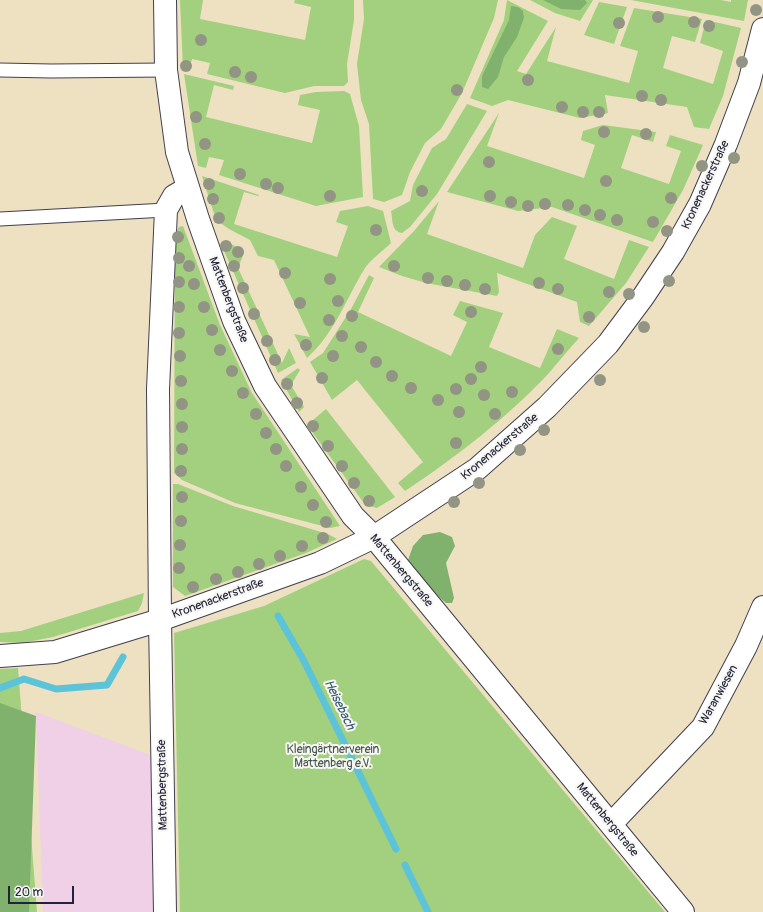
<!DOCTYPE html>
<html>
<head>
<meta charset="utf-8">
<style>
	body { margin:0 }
	#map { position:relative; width:763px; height:912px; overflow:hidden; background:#ede1c2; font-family:Pangolin,sans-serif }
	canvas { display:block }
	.scale { position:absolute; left:8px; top:886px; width:66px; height:18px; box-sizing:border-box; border:2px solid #22223b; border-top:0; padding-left:5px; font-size:12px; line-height:14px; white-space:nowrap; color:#22223b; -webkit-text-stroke:3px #f6f6f2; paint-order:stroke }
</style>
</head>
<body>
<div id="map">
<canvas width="763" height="912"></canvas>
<div class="scale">20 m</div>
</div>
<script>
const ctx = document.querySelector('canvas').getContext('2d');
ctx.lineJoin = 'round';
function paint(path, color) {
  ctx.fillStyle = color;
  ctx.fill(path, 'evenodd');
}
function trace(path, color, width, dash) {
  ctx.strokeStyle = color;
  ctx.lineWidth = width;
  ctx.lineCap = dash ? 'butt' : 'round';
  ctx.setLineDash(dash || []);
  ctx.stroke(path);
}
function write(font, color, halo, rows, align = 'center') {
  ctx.font = font + ' Pangolin,sans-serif';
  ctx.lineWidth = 4;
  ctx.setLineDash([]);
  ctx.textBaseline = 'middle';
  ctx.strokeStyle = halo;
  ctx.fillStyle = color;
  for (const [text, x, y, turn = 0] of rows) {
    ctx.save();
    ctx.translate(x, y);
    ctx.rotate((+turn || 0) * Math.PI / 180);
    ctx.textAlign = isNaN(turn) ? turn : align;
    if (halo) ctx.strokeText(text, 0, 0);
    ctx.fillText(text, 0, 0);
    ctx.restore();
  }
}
const built = new Path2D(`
	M36,712L153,756L154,912H43Z`);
const green = new Path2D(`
	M180,0H203L200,19L305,40L311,7L294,3L295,0H354V20L347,64L348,82L344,86H314L285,93L207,74L210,63L192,59L189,70L183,69Z
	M363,0H498L494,18L462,93L441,129L425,143L410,172L402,195L384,202L373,199L369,124L361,100L357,64L364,19Z
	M507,0L548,21L517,71L526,74L556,27L547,61L629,83L638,51L620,46L634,8L702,19L695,42L672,36L663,68L713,84L723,51L700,43L706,20L741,28L723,96L709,129L694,127L687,107L605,95L608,113L580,118L508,100L492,106L470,98L504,20Z
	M530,0H593L580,21L555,13Z
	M631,0H721L731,2V0H748L744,21Z
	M599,2L627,7L614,44L584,35Z
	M184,74L234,86L233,90L214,85L206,117L312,143L320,110L298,105L300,95L316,92L344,91L350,94L359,126L363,197L316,206L219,175L224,160L209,157L206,168L198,166Z
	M467,104L487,111L437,194L410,227L402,233C391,231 393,221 391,211L410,201L413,185L432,148L446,139Z
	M499,113L487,146L584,178L595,145L581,140L583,131L603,125L656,132L653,142L632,135L621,168L669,184L681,151L666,146L670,135L703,145L683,190L653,242L552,207L518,211L447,192Z
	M202,176L259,195L258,196L244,192L234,224L337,257L348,226L336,222L340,211L368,206L383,211L391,243C383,251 371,259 365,268C346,299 334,334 307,358L294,334L310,337L274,260L258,256L250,240L229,229L216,220Z
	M439,201L427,234L523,268L535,235L552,217L577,226L564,259L614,279L629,240L649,247L626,283L589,326L580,322L577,302L497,273L499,292L497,296L426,283L402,276L379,267L414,231Z
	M183,226L220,325L252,393L340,526L330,528L235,503L182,480L174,473L175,235L179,227Z
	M224,241L242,249L244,253L238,268L282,363L289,348L296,363L278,373L221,244Z
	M369,275L374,278L358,312L451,356L467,322L453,315L460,301L503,313L489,347L540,368L557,329L579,338C569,349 559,361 549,373C508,417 455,458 405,491L398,483L423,462L357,380L332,400L310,362L323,353L351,309Z
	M298,368L300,370L291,385L304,407L299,412L281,380Z
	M326,409L395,497L377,508L369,506L363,502L307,425Z
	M173,484H178L233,506L328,534L337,539L306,553L185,596L173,587Z
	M364,559L371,561L665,912H180L174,633L264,606Z
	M144,593L142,603L138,611L53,637L22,643L0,642V633L21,631Z
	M18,668L37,912H0V669Z`);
const forest = new Path2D(`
	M543,0H585L587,3L580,10L561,9Z
	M511,6L518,7L523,11L524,18L517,37L504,57L498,77L488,89L482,87V76L509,20Z
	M440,532L452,537L455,546L446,563L454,598L452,603H446C431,592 420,575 408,560L413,546L423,535Z
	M0,703L36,716L29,912H0Z`);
const stream = new Path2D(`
	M278,616L304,661L396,849
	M0,688L24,679L56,689L107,685L123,657
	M405,865L428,912`);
const service = new Path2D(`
	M0,70L51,71L166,70
	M0,219L166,210`);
const minor = new Path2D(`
	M165,0L166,70L177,152L198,219L234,321L265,386L353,516L374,537L683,912
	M0,656L55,652L160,620L320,563L374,537L477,469L547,407L608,344L643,297L673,252L700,204L726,144L749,83L763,29
	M611,824L703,727L746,646L763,607
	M165,912L160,620L158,389L166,210L174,196L188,188`);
const trees = [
	[756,10],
	[658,17],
	[694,22],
	[619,23],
	[709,26],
	[201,40],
	[742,62],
	[186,66],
	[235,72],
	[251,77],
	[528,80],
	[457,90],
	[642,96],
	[661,100],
	[562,107],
	[583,112],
	[599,112],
	[196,117],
	[604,132],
	[646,134],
	[205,144],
	[734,158],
	[489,162],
	[702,166],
	[240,174],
	[606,181],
	[209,184],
	[266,184],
	[278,188],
	[422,191],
	[330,196],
	[490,196],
	[671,198],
	[213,199],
	[511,202],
	[545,204],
	[568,205],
	[528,206],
	[585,210],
	[600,215],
	[219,218],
	[617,220],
	[653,222],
	[376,230],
	[667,231],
	[178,237],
	[226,246],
	[238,252],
	[179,258],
	[189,266],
	[234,266],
	[394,266],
	[285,273],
	[428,278],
	[330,279],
	[447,281],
	[669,281],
	[179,282],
	[539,283],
	[194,284],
	[465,285],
	[243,288],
	[485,289],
	[558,289],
	[609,292],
	[629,294],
	[338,301],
	[300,303],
	[179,307],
	[204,307],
	[471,312],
	[254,314],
	[352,316],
	[589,317],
	[329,320],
	[644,327],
	[212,330],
	[179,333],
	[342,336],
	[267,341],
	[306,345],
	[361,347],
	[558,349],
	[220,350],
	[180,356],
	[333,356],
	[275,360],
	[376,362],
	[481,367],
	[232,371],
	[392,376],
	[322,378],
	[471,379],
	[600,380],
	[181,381],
	[287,384],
	[411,388],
	[456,389],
	[512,392],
	[243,393],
	[484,395],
	[438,400],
	[297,403],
	[182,404],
	[459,412],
	[256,414],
	[495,414],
	[313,426],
	[182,427],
	[544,430],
	[266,433],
	[456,443],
	[328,446],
	[182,449],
	[276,449],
	[520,450],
	[286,466],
	[342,466],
	[181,471],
	[354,483],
	[479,483],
	[301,487],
	[182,497],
	[369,501],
	[454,502],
	[313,505],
	[181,521],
	[326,522],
	[323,538],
	[180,545],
	[302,546],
	[280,556],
	[259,564],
	[179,568],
	[238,572],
	[216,579],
	[193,587]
];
const streetNames = [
	["Kronenackerstraße",706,185,-65],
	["Mattenbergstraße",228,300,69],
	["Kronenackerstraße",500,447,-40],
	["Mattenbergstraße",401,571,50],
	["Kronenackerstraße",218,599,-20],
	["Waranwiesen",719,695,-61],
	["Mattenbergstraße",163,785,-91],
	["Mattenbergstraße",607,820,51]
];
const parkNames = [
	["Kleingärtnerverein",333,750],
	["Mattenberg e.V.",333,764]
];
const waterNames = [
	["Heisebach",339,705,64]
];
paint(built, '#efd0e6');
paint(green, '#a2d07e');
paint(forest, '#81b26d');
trace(stream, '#5cc3d9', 7);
trace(service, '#403f4f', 15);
trace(minor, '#403f4f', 24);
trace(service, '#fff', 13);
trace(minor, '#fff', 22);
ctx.fillStyle = '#929583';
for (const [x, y] of trees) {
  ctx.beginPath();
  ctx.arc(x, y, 6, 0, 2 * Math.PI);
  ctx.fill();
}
write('12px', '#22223b', '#f6f6f2', streetNames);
write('12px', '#48564f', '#f6f6f2', parkNames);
write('italic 13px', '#365a72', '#f6f6f2', waterNames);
</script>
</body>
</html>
